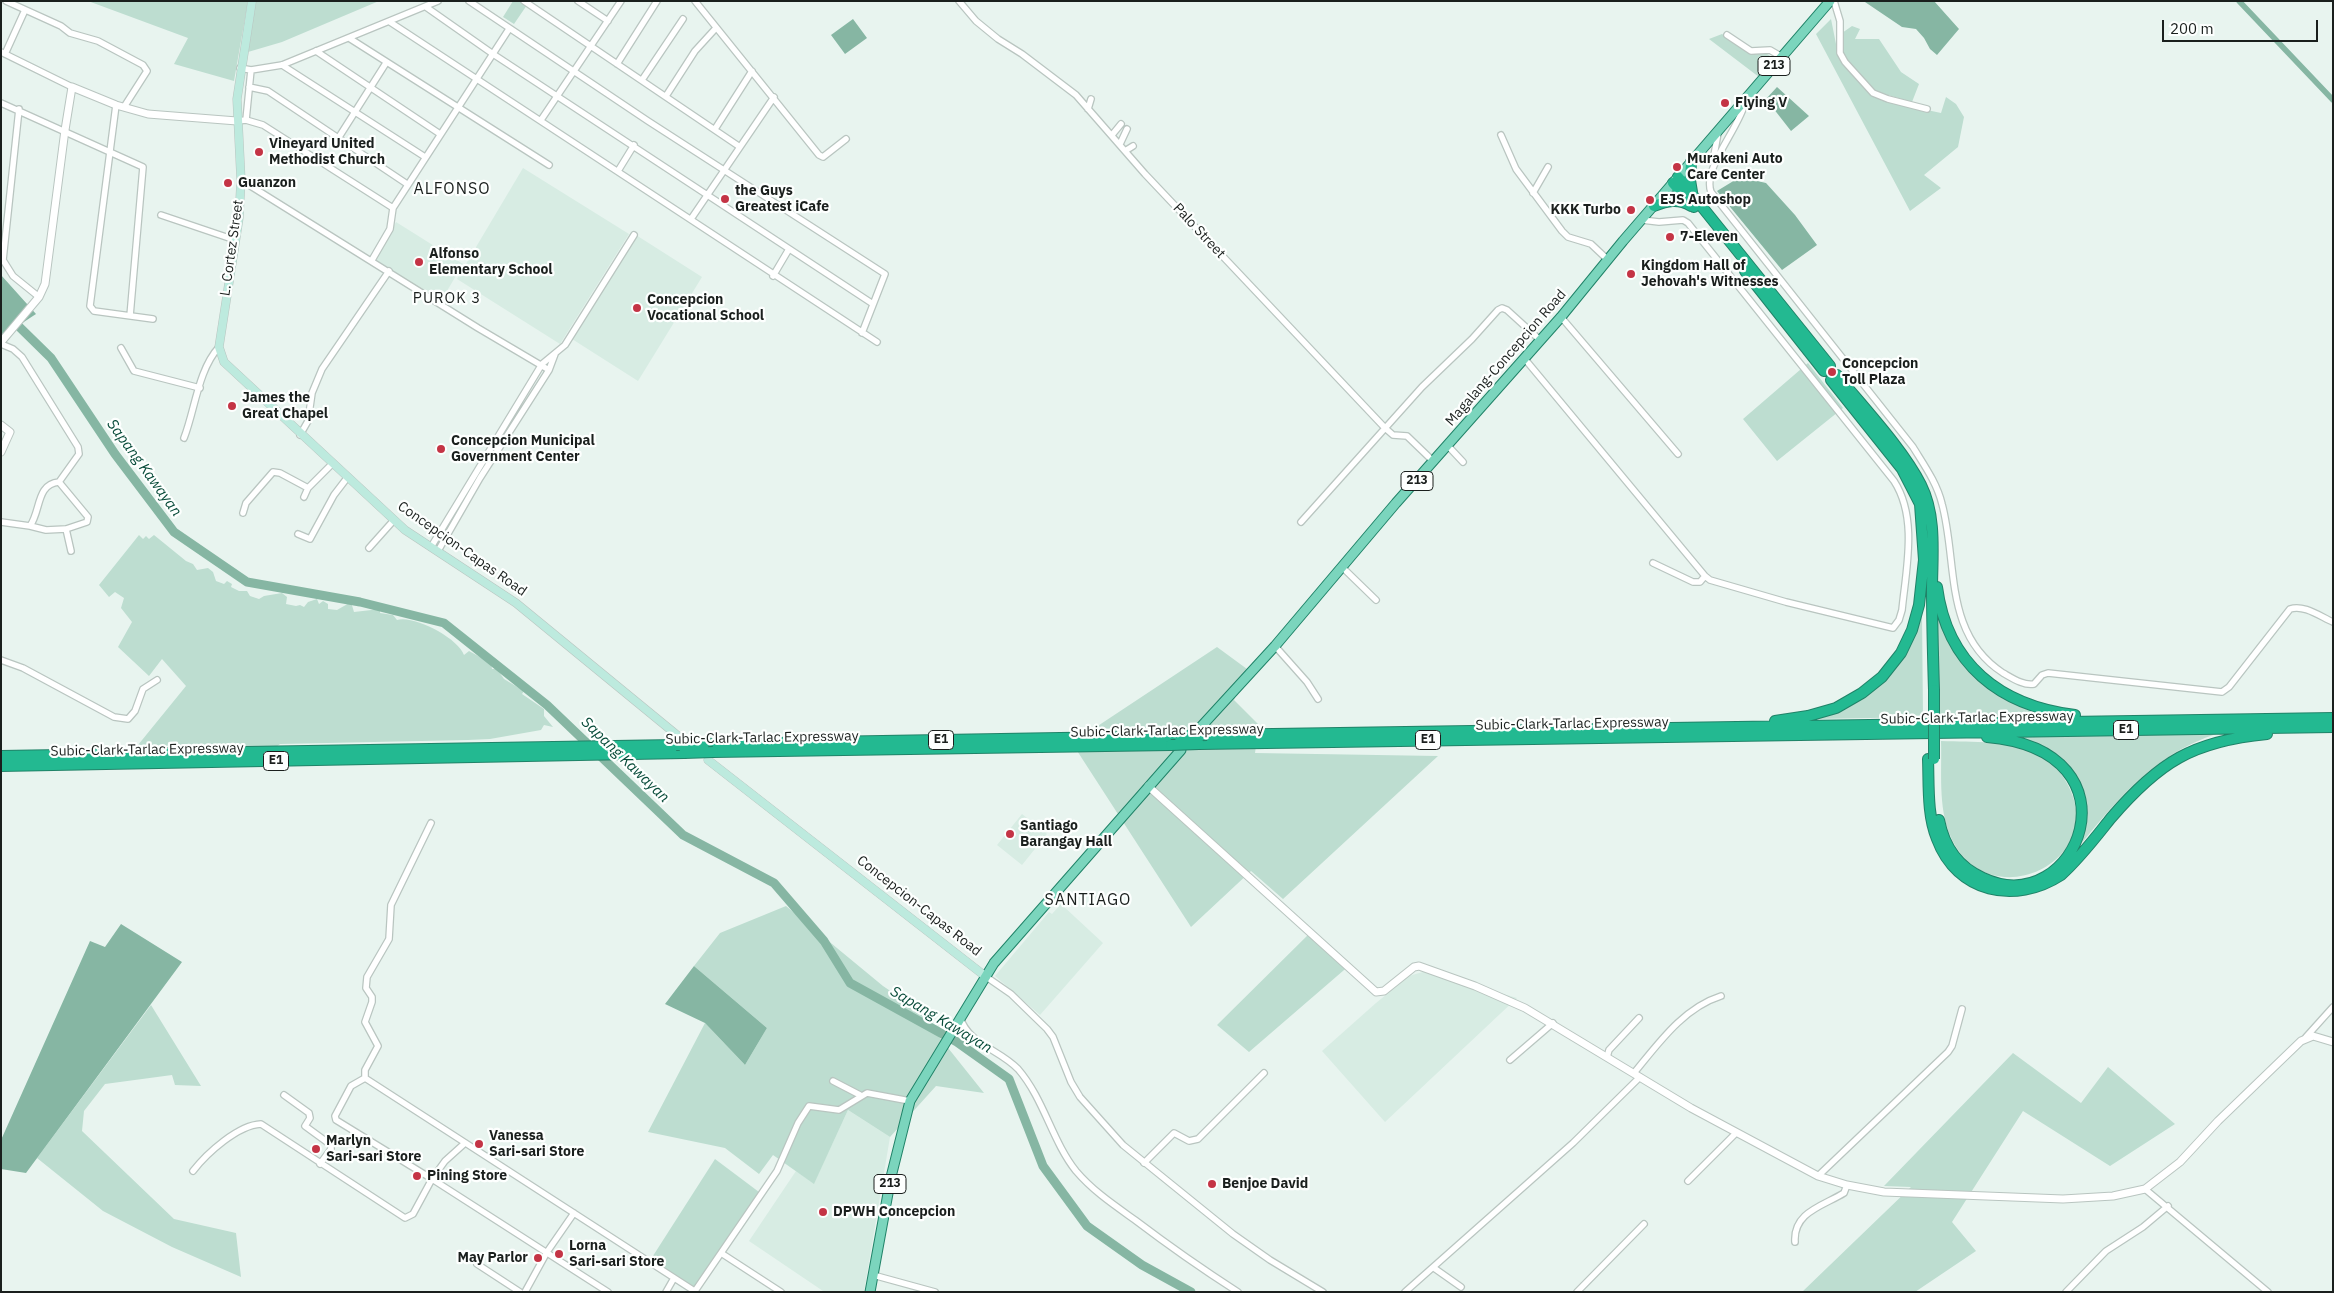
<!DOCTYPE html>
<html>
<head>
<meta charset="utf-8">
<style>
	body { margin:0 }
	#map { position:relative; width:2334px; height:1293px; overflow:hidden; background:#e8f4ef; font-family:"IBM Plex Sans",sans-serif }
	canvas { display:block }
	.frame { position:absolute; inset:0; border:2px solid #1a1f1d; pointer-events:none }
	.scale { position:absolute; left:2162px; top:20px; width:156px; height:22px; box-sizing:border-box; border:2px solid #1a1f1d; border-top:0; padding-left:6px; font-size:15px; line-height:18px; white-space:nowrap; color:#1a1f1d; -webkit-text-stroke:4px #fdfffe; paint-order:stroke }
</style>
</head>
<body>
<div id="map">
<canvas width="2334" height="1293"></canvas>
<div class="frame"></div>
<div class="scale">200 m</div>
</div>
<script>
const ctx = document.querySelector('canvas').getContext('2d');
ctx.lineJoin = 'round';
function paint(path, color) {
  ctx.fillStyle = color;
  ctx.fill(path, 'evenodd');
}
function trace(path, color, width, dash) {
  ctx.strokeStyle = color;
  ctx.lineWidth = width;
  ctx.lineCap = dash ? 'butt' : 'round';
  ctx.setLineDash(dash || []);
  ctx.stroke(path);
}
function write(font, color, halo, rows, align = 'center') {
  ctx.font = font + ' "IBM Plex Sans",sans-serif';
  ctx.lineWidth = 4.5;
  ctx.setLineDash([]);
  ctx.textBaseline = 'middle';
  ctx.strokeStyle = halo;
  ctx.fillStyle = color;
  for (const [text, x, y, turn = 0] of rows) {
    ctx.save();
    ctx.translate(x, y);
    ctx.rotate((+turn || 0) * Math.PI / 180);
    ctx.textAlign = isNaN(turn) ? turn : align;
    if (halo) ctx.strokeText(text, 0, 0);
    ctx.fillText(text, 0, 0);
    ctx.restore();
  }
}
const built = new Path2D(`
	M523,168L629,234L560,344L457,279Z
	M396,222L463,264L441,301L374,259Z
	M636,235L702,277L638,381L572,339Z
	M1022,814L1047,834L1022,865L997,845Z
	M1061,904L1103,943L1040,1015L995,976L1049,912L1052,914Z
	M1426,971L1517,998L1385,1122L1322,1051L1376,1003L1409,976Z
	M848,1110L890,1137L864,1292H830L823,1291L749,1241L796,1171L814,1183Z`);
const green = new Path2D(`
	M88,1H248L234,81L174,64L188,38Z
	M256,1H379L282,42L248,52Z
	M513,1H521L527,5L514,24L503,17Z
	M1831,19L1838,54L1856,79L1881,100L1941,113L1946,97L1956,104L1964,117L1958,147L1924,175L1941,188L1910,211L1816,34Z
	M1852,26L1860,29L1855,39H1879L1901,72L1919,84L1912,102L1877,92L1845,59L1842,51V33Z
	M1722,34L1750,54H1767L1775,59L1759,77L1709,39Z
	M1808,363L1843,408L1777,461L1743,419Z
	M139,535L143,539L146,536L149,539L154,535L186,561L193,564L197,570L208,568L213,572L216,581L224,584L227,581L232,584L231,587L239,591H247L250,596L259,599L264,596L282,593L287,597L286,604L296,606L300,605L304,607L308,602L317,599L319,604L323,601L328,604V609L337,610L351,602L354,612L380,609V613L393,615L397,620C414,615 458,638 464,655L469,651L491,663L492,669H497L504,679L524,691L522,694L544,709V716L553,727L544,725L541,730L490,739L468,740L280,744L275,748L138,745L186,686L162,659L149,676L118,647L132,622L121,608L124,598L115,592L109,597L99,585Z
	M1939,613L1976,677L1984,685L2010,701L2047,715L2046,717H1939L1936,614Z
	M1922,614L1923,717L1817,719L1877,686Z
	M1217,647L1247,669L1234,700L1259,725L1255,753L1438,756L1283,899L1251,871L1191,927L1072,743Z
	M2216,734C2155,754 2117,799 2078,848C2091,811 2086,771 2049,750C2040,744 2025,743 2018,737Z
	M1941,741C1973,742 2009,740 2038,755C2051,761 2063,774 2069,787C2107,864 1985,919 1950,835C1938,807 1942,771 1941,741Z
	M786,906L883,986L917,1009L984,1093L936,1086L890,1137L848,1110L814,1184L773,1155L759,1174L725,1148L648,1132L705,1023L745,1065L767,1028L694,966L720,933Z
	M1313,930L1351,964L1249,1052L1217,1025Z
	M151,1005L201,1086L175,1085L172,1075L105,1084L84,1111L82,1131L174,1219L236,1233L241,1277L172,1247L103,1211L37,1158Z
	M2013,1053L2081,1103L2108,1067L2175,1124L2110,1166L2023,1111L1952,1222L1976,1251L1915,1292H1802L1911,1187L1884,1186Z
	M715,1159L759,1192L695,1288L651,1259Z`);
const water = new Path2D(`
	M1926,1H1934L1959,29L1937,55L1930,49L1924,38L1916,29L1902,27L1865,2Z
	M853,19L867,38L845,54L831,35Z
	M1777,87L1809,116L1791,131L1766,99Z
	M1740,177L1766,183L1795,215L1817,245L1782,270L1717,191Z
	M1,275L36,314L1,337Z
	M121,924L182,962L26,1173L1,1169V1140L90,941L105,947Z
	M694,966L767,1028L745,1065L705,1023L665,1004Z`);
const canal = new Path2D(`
	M2239,1L2333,100`);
const river = new Path2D(`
	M1,309L51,358L115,454L174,532L247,582L360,602L444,623L547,705L683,835L774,883L824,941L850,983L957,1042L1009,1079L1043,1166L1087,1226L1142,1265L1191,1292`);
const minor = new Path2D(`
	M6,1L61,26L70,33L98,41L143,65L147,71L124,107
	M469,1L648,121L885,274L862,333
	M524,1L740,147
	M578,1L608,21
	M695,1L819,155L823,157L846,139
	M959,1L976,21L998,39L1022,54L1076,95L1145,174L1385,428L1393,435L1407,436L1434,462
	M1834,1L1840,21V53L1845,62L1873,93L1888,99L1927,109
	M426,7L493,54L873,304
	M390,22L877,342
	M1727,35L1751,51L1770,50L1782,57
	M349,38L549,165
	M316,51L440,134
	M1,52L72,87
	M5,54L25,10
	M617,64L657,1
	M282,65L425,157
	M240,68L251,70L282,65L438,1
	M642,80L683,19
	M249,87L268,91L407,184
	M666,96L695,51L716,28
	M1746,100C1740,128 1702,168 1711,192L1913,447C1924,465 1937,483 1942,504C1958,563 1943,634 2003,673C2012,678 2024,686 2034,684L2042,675L2048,673L2222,692L2229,687L2290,609C2304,604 2321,617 2333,622
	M1,103L143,167L130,316
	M116,105L90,306L94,311L153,319
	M19,109L3,260L13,276L39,297
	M1088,109L1091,99
	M246,120L251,70
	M541,120L621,1
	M237,121L246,120L263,125L393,208
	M715,129L752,71
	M1112,135L1121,124
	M1501,135L1516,169L1562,231L1568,237L1591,244L1608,260
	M339,137L386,63
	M1120,144L1127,129
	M1125,151L1133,146
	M1713,161L1718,133
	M618,171L634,145
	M241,180L478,328L549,370
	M1533,193L1548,167
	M161,215L235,240
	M691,219L774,97
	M1642,220L1659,222L1683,220L1688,223L1894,481C1918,518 1906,569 1902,610L1899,620L1893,628L1786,602L1710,580L1705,576
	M372,260L390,229L393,208L509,29
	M773,276L789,249
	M1561,317L1678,454
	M1,344L13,349L22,357L78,447L79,454L59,482
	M121,348L134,371L200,388
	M1524,358L1705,576L1700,582H1693L1653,563
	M300,435L308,421L312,393L322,369L389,271
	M184,438C195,410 198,370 219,347
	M1448,446L1463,462
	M304,497L308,488
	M243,513L246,503L273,472L280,473L308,488L332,464
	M1,522L30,526C41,511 36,484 59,482L88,517L87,522L66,529L71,551
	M1301,522L1422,387L1472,339L1498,310L1502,308L1507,310L1540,340
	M30,526L46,530L66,529
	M298,534L310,539L334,495L347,478
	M431,547L542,364L565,345L634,235
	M369,548L394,520
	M438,551L480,478L549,370L555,354
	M1342,567L1376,600
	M1275,646L1307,682L1318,699
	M1,660L23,668L114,717L128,719L135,711L143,689L157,680
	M985,976L1011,994L1047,1029L1053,1037L1071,1082L1080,1097L1123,1145L1233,1234L1270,1260L1323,1292
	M960,1017C968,1044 999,1049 1018,1069C1044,1099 1052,1141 1076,1171C1093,1191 1114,1205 1135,1220C1168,1245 1202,1269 1238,1292
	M2306,1037L2333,1007
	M1607,1057L1609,1050L1639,1018
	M1510,1060L1553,1023
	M1634,1073C1658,1044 1683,1008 1721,996
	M365,1078V1070L378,1046L365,1022L372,1002V997L366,988L367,977L389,939L391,905L431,823
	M833,1081L860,1095
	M284,1095L309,1113L310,1118L305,1126L331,1145V1149L320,1164
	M465,1143L445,1161L432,1179L336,1120L335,1116L351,1086L365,1078L696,1292
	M1144,1163L1174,1133L1189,1141L1198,1139L1264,1073
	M193,1171C207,1153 238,1125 261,1124L405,1218L413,1214L432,1179L608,1292
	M1818,1176L1948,1052L1952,1046L1962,1009
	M1688,1181L1736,1133
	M2145,1189L2268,1292
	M1795,1242C1793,1212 1823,1206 1844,1193L1847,1185
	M721,1253L781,1292
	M477,1264L520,1292
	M1434,1268L1461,1287
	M873,1275L935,1292
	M695,1291L777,1171L798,1123L809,1106L839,1110L867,1093L910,1101
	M525,1292L547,1252L574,1213
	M666,1292L674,1278
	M1405,1292L1573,1143L1640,1077
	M1577,1292L1644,1224
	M2066,1292L2106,1251L2143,1227L2168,1206`);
const tertiary = new Path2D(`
	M1,342L39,297L45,284L65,130L72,87L116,105L148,114L237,121
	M1,425L10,432L1,452
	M1148,786L1376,992L1384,991L1414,967L1419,966L1475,986L1525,1008L1691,1108L1818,1176L1847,1185L1884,1192L2063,1199L2113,1196L2145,1189L2180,1162L2218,1121L2301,1041L2313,1036L2333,1042`);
const secondary = new Path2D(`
	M252,1L237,99L241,180L239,218L219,347L224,362L405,530L516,603L683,740
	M708,760L985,976`);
const primary = new Path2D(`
	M1198,730L1275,646L1396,503L1561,317L1623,241L1830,1
	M870,1292L891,1177L910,1101L994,963L1181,750`);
const motorway = new Path2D(`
	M1691,162L1690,180L1692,192
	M1678,177L1830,366
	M1673,183L1694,207
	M1654,206C1667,201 1678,198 1691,206
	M1745,271L1824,371
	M1837,375C1863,407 1903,449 1921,485C1937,517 1932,556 1932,590C1932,623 1933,657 1934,690
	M1937,587C1947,664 2000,706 2075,715
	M1775,721L1808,716L1836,708L1862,693L1882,677L1901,653L1912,630L1919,605L1924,560L1920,504L1902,469L1831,380
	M1207,735L2333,718
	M704,744L1179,736
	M1199,744L2333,727
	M713,752L1171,745
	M1,756L676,745
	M1928,759C1929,785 1927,815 1937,839C1957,893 2015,905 2061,875C2080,858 2095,838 2111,818C2159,762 2193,741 2267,734
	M1,766L684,753
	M1939,820C1944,846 1958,867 1983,878C2077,922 2146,751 1987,737`);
const motorwayBridge = new Path2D(`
	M1934,690V759
	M1179,736L1207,735
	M676,745L704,744
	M1171,745L1199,744
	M684,753L713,752`);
const markers = [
	[1725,103,5,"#c43445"],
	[259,152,5,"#c43445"],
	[1677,167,5,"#c43445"],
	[228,183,5,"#c43445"],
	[725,199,5,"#c43445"],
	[1650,200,5,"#c43445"],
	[1631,210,5,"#c43445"],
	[1670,237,5,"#c43445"],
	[419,262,5,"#c43445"],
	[1631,274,5,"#c43445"],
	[637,308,5,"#c43445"],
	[1832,372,5,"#c43445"],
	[232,406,5,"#c43445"],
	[441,449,5,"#c43445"],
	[1010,834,5,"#c43445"],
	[479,1144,5,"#c43445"],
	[316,1149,5,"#c43445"],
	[417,1176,5,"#c43445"],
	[1212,1184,5,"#c43445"],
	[823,1212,5,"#c43445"],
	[559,1254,5,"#c43445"],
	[538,1258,5,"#c43445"]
];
const shields = [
	[1774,66,32],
	[1417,481,32],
	[2126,730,25],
	[941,740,25],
	[1428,740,25],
	[276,761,25],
	[890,1184,32]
];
const shieldNames = [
	["213",1774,66],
	["213",1417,481],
	["E1",2126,730],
	["E1",941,740],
	["E1",1428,740],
	["E1",276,761],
	["213",890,1184]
];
const poiNames = [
	["Flying V",1735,103],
	["Vineyard United",269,144],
	["Methodist Church",269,160],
	["Murakeni Auto",1687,159],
	["Care Center",1687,175],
	["Guanzon",238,183],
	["the Guys",735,191],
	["Greatest iCafe",735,207],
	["EJS Autoshop",1660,200],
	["KKK Turbo",1621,210,"right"],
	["7-Eleven",1680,237],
	["Alfonso",429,254],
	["Elementary School",429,270],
	["Kingdom Hall of",1641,266],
	["Jehovah's Witnesses",1641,282],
	["Concepcion",647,300],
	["Vocational School",647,316],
	["Concepcion",1842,364],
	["Toll Plaza",1842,380],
	["James the",242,398],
	["Great Chapel",242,414],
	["Concepcion Municipal",451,441],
	["Government Center",451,457],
	["Santiago",1020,826],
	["Barangay Hall",1020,842],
	["Vanessa",489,1136],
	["Sari-sari Store",489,1152],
	["Marlyn",326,1141],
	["Sari-sari Store",326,1157],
	["Pining Store",427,1176],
	["Benjoe David",1222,1184],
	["DPWH Concepcion",833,1212],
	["Lorna",569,1246],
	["Sari-sari Store",569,1262],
	["May Parlor",528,1258,"right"]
];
const streetNames = [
	["Palo Street",1199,231,47],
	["L. Cortez Street",232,248,-82],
	["Magalang-Concepcion Road",1506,358,-49],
	["Concepcion-Capas Road",462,549,35],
	["Subic-Clark-Tarlac Expressway",1977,718,-1],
	["Subic-Clark-Tarlac Expressway",1572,724,-1],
	["Subic-Clark-Tarlac Expressway",1167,731,-1],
	["Subic-Clark-Tarlac Expressway",762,738,-1],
	["Subic-Clark-Tarlac Expressway",147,750,-1],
	["Concepcion-Capas Road",919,906,38]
];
const neighbourhoodNames = [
	["PUROK 3",447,299]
];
const waterNames = [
	["Sapang Kawayan",144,468,54],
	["Sapang Kawayan",625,760,44],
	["Sapang Kawayan",941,1020,31]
];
const quarterNames = [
	["ALFONSO",452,189],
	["SANTIAGO",1088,900]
];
paint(built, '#d7ece3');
paint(green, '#bdddd0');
paint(water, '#86b6a3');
trace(canal, '#86b6a3', 5.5);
trace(river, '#86b6a3', 9);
trace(minor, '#b9c5c0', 8);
trace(tertiary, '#b9c5c0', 9);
trace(secondary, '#b9c5c0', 9);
trace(primary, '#208368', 11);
trace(motorway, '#208368', 12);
trace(minor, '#fff', 5.5);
trace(tertiary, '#fff', 7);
trace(secondary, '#bdeade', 8);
trace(primary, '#7bd5bd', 9);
trace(motorway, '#23b991', 10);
trace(motorwayBridge, '#208368', 12, []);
trace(motorwayBridge, '#23b991', 10);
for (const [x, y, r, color] of markers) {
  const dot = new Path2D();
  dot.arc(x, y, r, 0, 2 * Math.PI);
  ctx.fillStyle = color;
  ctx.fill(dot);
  trace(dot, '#fdfffe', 2);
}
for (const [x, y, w] of shields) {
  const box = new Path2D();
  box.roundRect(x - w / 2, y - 9.5, w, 19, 4);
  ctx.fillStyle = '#fdfffe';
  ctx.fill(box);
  trace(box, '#1a1f1d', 1);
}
write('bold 12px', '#1a1f1d', null, shieldNames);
write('bold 14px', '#1a1f1d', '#fdfffe', poiNames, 'left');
write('14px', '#1a1f1d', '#fdfffe', streetNames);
ctx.letterSpacing = '1px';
write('15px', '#1a1f1d', '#fdfffe', neighbourhoodNames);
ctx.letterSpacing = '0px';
write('italic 15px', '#074b39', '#fdfffe', waterNames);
ctx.letterSpacing = '1px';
write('16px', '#1a1f1d', '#fdfffe', quarterNames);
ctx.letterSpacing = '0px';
</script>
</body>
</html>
